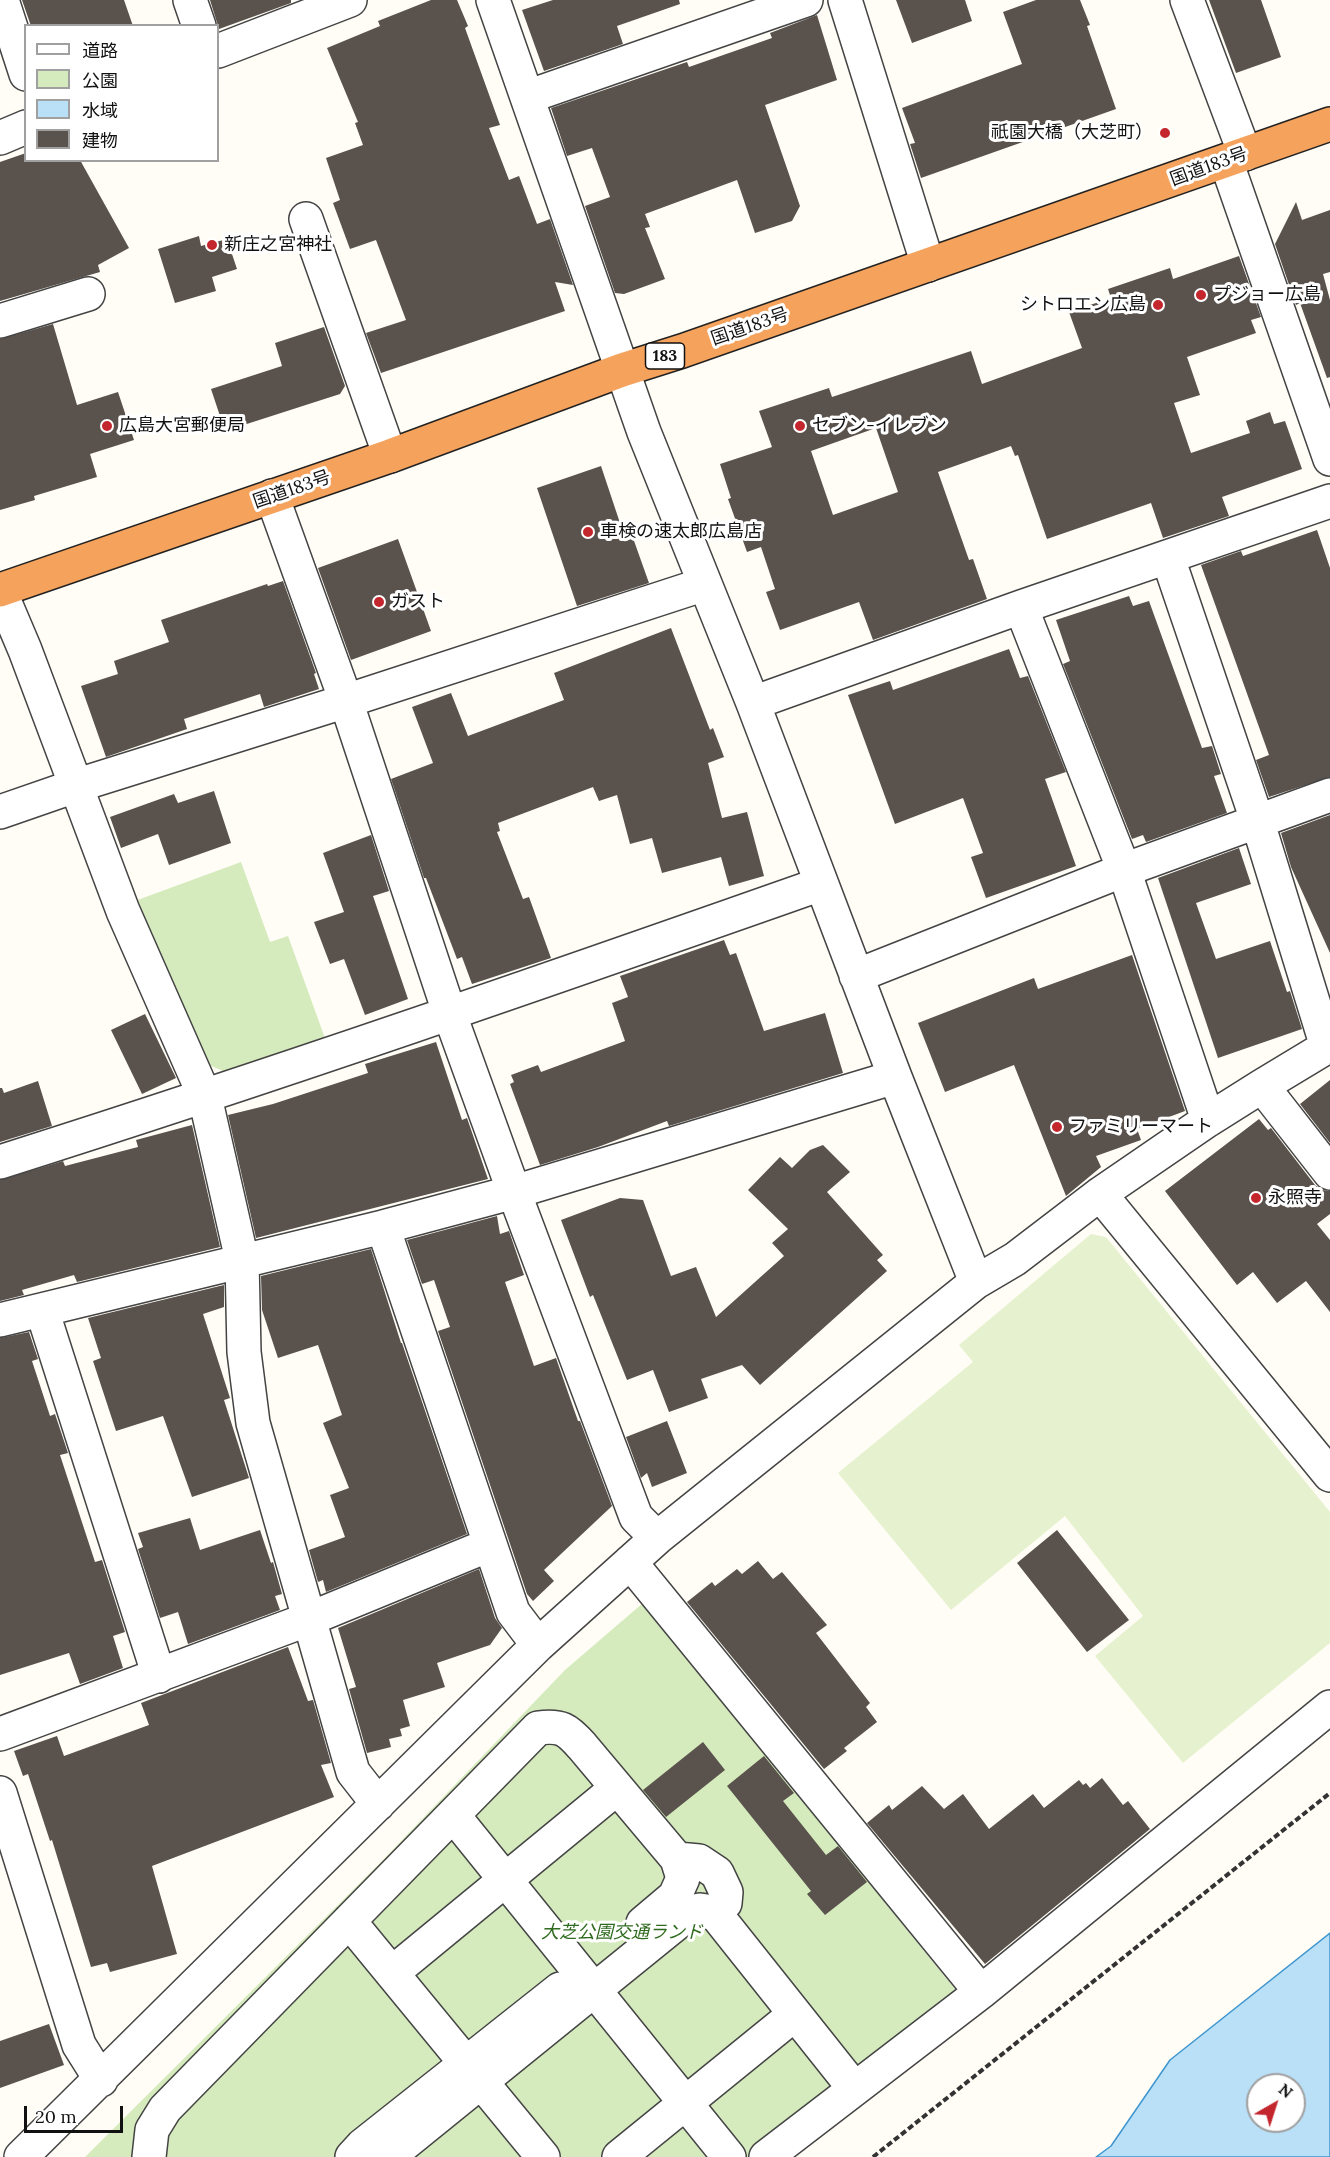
<!DOCTYPE html>
<html>
<head>
<meta charset="utf-8">
<style>
	body { margin:0 }
	#map { position:relative; width:1330px; height:2157px; overflow:hidden; background:#fffdf5; font-family:Lora,"Noto Sans JP",serif }
	canvas { display:block }
	.legend { position:absolute; left:24px; top:24px; width:195px; height:138px; box-sizing:border-box; background:#fff; border:2px solid #a0a0a0; margin:0; padding:8px 10px; list-style:none; font-size:18px; color:#111 }
	.legend li { display:flex; align-items:center; gap:12px; height:30px }
	.legend b { width:30px; border:2px solid #a0a0a0 }
	.north { position:absolute; left:1246px; top:2073px; width:60px; height:60px; box-sizing:border-box; background:#fff; border:2px solid #a0a0a0; border-radius:50%; rotate:39deg; font-size:16px; font-weight:700; line-height:24px; text-align:center; color:#111 }
	.north::after { content:''; display:block; margin:auto; width:21px; height:27px; background:#c4262e; clip-path:polygon(50% 0,100% 100%,50% 72%,0 100%) }
	.scale { position:absolute; left:24px; top:2106px; width:99px; height:27px; box-sizing:border-box; border:3px solid #111; border-top:0; padding-left:8px; font-size:18px; line-height:21px; white-space:nowrap; color:#111; -webkit-text-stroke:4px #fff; paint-order:stroke }
</style>
</head>
<body>
<div id="map">
<canvas width="1330" height="2157"></canvas>
<ul class="legend">
<li><b style="height:8px;background:#fff"></b>道路</li>
<li><b style="height:16px;background:#d5ebbd"></b>公園</li>
<li><b style="height:16px;background:#b9e0f7"></b>水域</li>
<li><b style="height:16px;background:#5a524d"></b>建物</li>
</ul>
<div class="north">N</div>
<div class="scale">20 m</div>
</div>
<script>
const ctx = document.querySelector('canvas').getContext('2d');
ctx.lineJoin = 'round';
function paint(path, color) {
  ctx.fillStyle = color;
  ctx.fill(path, 'evenodd');
}
function trace(path, color, width, dash) {
  ctx.strokeStyle = color;
  ctx.lineWidth = width;
  ctx.lineCap = dash ? 'butt' : 'round';
  ctx.setLineDash(dash || []);
  ctx.stroke(path);
}
function write(font, color, halo, rows, align = 'center') {
  ctx.font = font + ' Lora,"Noto Sans JP",serif';
  ctx.lineWidth = 6;
  ctx.setLineDash([]);
  ctx.textBaseline = 'middle';
  ctx.strokeStyle = halo;
  ctx.fillStyle = color;
  for (const [text, x, y, turn = 0] of rows) {
    ctx.save();
    ctx.translate(x, y);
    ctx.rotate((+turn || 0) * Math.PI / 180);
    ctx.textAlign = isNaN(turn) ? turn : align;
    if (halo) ctx.strokeText(text, 0, 0);
    ctx.fillText(text, 0, 0);
    ctx.restore();
  }
}
const green = new Path2D(`
	M241,862L270,942L288,936L326,1041L228,1073L209,1065L132,902Z
	M643,1603L971,2009L787,2157H85L380,1863L565,1670Z`);
const pitch = new Path2D(`
	M1091,1234L1106,1237L1330,1512V1643L1183,1763L1095,1656L1143,1616L1065,1516L951,1610L838,1473L973,1362L959,1345Z`);
const water = new Path2D(`
	M1330,1933V2157H1096L1111,2146L1170,2060ZM1258,2085H1294V2121H1258Z`);
const building = new Path2D(`
	M22,0H124L133,26H31Z
	M210,0H291V3L219,29Z
	M431,0H457L468,26L465,28L500,125L489,128L509,180L519,176L537,224L550,219L573,285L555,282L565,311L381,373L366,333L406,320L376,240L350,249L333,203L340,200L326,158L363,145L355,123L358,122L327,48L380,26L378,21Z
	M553,0H679L680,4L617,26L623,44L544,71L522,10Z
	M896,0H965L972,21L912,43Z
	M1036,0H1080L1090,25L1087,26L1116,109L921,178L910,144L915,143L902,108L1022,64L1003,12Z
	M1209,0H1261L1281,57L1236,73Z
	M817,15L837,80L765,105L800,206L792,221L755,233L737,180L645,214L650,227L645,228L665,279L624,294L615,293L585,206L610,197L592,148L567,156L551,108L687,62L689,67L772,38L770,33Z
	M26,153V160H80L129,248L98,265L100,272L0,301V162Z
	M1296,202L1302,220L1330,210V272L1323,274L1330,300V377L1327,378L1300,303L1296,305L1275,244Z
	M199,236L201,246L227,239L237,269L212,277L216,291L175,303L158,249Z
	M1239,256L1261,317L1251,320L1256,333L1187,357L1200,395L1174,403L1191,453L1250,433L1246,421L1270,412L1274,424L1285,421L1302,469L1222,497L1229,516L1163,538L1151,503L1047,539L1018,455L1015,456L1011,446L938,472L969,560L973,559L987,599L873,640L859,602L780,630L766,592L775,589L761,547L747,552L728,499L731,498L720,464L772,447L759,411L829,388L832,397L971,351L982,384L1082,348L1069,312L1111,298L1108,289L1170,268L1173,279ZM876,428L898,492L833,515L811,451Z
	M53,324L77,405L118,392L134,440L90,454L97,477L34,496L35,500L0,510V339Z
	M324,327L345,386L340,394L225,431L211,389L282,366L275,343Z
	M601,466L626,541L633,538L649,583L577,606L537,488Z
	M1317,530L1330,568V777L1269,797L1256,760L1269,755L1201,565L1241,551L1243,556Z
	M398,539L431,631L351,660L318,568Z
	M283,581L316,673L314,674L319,689L264,707L260,694L184,719L187,729L106,757L81,686L118,674L114,661L169,642L161,620L267,584L268,586Z
	M1129,596L1133,606L1149,601L1202,748L1212,746L1221,774L1214,776L1227,813L1146,842L1143,835L1132,839L1063,664L1070,661L1056,620Z
	M671,628L710,730L713,728L724,757L708,763L722,818L747,812L764,876L729,886L721,857L662,873L652,838L630,844L617,795L599,801L593,787L498,823L500,831L497,832L523,899L529,897L551,958L472,984L462,957L457,959L426,878H424L391,779L433,763L412,707L451,693L468,736L564,700L554,673Z
	M1009,649L1020,678L1028,676L1066,772L1045,779L1076,866L986,898L971,857L983,853L963,798L895,824L848,695L890,681L893,690Z
	M214,791L231,843L169,865L158,834L121,848L110,817L174,794L178,803Z
	M1330,815V953L1291,867L1281,833Z
	M371,835L389,891L373,896L408,999L365,1015L344,959L330,964L314,922L344,912L323,853Z
	M1239,848L1251,884L1196,903L1216,959L1270,941L1287,992L1290,991L1302,1029L1218,1058L1158,878Z
	M724,940L730,955L736,953L764,1031L825,1013L843,1073L669,1126L667,1121L598,1147L540,1165L510,1084L514,1082L511,1075L538,1065L541,1072L625,1041L612,1003L628,997L620,976Z
	M1132,955L1185,1111L1137,1129L1141,1140L1096,1156L1101,1167L1066,1196L1014,1065L945,1092L918,1023L1034,978L1038,989Z
	M145,1014L176,1078L142,1094L111,1030Z
	M436,1042L462,1120L467,1118L488,1179L256,1238L228,1115L273,1104L368,1073L365,1064Z
	M1330,1080V1143L1300,1104Z
	M38,1081L52,1126L0,1142V1088H2L4,1093Z
	M1259,1119L1268,1130L1271,1128L1315,1185L1322,1190L1330,1191V1214L1317,1224L1330,1240V1312L1306,1281L1277,1303L1253,1272L1237,1285L1165,1191Z
	M192,1125L220,1247L77,1282L74,1275L22,1290L24,1295L0,1301V1180L63,1161L65,1166L138,1147L136,1140Z
	M823,1145L850,1172L827,1192L883,1255L877,1260L887,1271L760,1385L742,1365L701,1379L708,1398L669,1412L653,1370L627,1380L593,1295L590,1297L561,1220L620,1198L643,1200L671,1276L696,1267L716,1317L784,1256L772,1243L788,1229L748,1190L780,1157L792,1168L810,1150Z
	M497,1216L500,1234L509,1231L524,1275L505,1282L534,1366L556,1358L578,1421H580L612,1506L544,1570L554,1581L533,1601L527,1594L438,1331L450,1327L434,1280L422,1284L407,1240Z
	M371,1249L401,1343H402L467,1534L326,1592L323,1580L318,1582L309,1550L345,1537L330,1495L349,1488L323,1423L342,1415L318,1345L278,1358L262,1310L261,1276Z
	M224,1285V1307L203,1314L230,1398L224,1400L249,1478L192,1497L163,1416L116,1431L93,1361L101,1358L88,1318Z
	M29,1332L38,1359L32,1361L50,1416L55,1414L68,1453L60,1455L95,1562L102,1560L125,1632L113,1636L123,1668L80,1684L69,1653L0,1675V1338Z
	M667,1421L687,1473L652,1487L647,1473L641,1478L626,1437Z
	M190,1518L200,1550L260,1530L271,1563L273,1562L282,1594L275,1596L280,1610L188,1644L178,1612L160,1618L138,1549L143,1547L138,1533Z
	M1057,1530L1129,1620L1087,1652L1017,1563Z
	M758,1561L773,1579L782,1572L827,1625L816,1633L870,1703L866,1707L877,1722L844,1748L847,1751L824,1769L687,1602L712,1582L715,1586L737,1569L742,1574Z
	M479,1569L495,1618L502,1628L490,1645L437,1663L445,1687L403,1700L410,1726L400,1729L402,1736L389,1739L391,1747L367,1753L349,1689L356,1687L338,1628Z
	M288,1647L308,1701L313,1700L331,1763L321,1765L334,1797L152,1866L177,1954L110,1972L107,1963L91,1967L52,1840L50,1841L28,1774L23,1776L14,1751L57,1736L64,1756L149,1725L141,1703Z
	M703,1742L725,1770L666,1817L643,1790Z
	M764,1756L794,1793L783,1801L826,1855L838,1846L867,1882L825,1915L807,1894L811,1891L727,1786Z
	M1102,1778L1123,1805L1128,1801L1150,1829L985,1964L867,1823L889,1805L892,1810L922,1786L944,1809L963,1794L989,1829L1033,1794L1044,1808L1079,1780L1083,1785L1086,1783L1090,1788Z
	M49,2024L64,2065L0,2088V2041Z`);
const path = new Path2D(`
	M873,2157L1330,1793`);
const minor = new Path2D(`
	M2,0L26,74
	M190,0L199,26
	M493,0L644,432L753,703L895,1077L976,1282
	M845,0L928,265
	M1187,0L1245,154
	M218,51L350,0
	M527,97L806,0
	M0,138L26,127
	M1226,161L1330,459
	M306,219L390,456
	M0,321L88,294
	M272,496L346,701L450,1015L514,1192L636,1517L657,1538
	M1168,558L1258,823L1327,1047
	M0,591L25,650L123,911L205,1097L242,1260L244,1352L253,1423L353,1772L378,1804
	M1021,607L1124,870L1208,1120
	M753,703L1021,607L1330,501
	M0,812L75,786L346,701L705,584
	M856,976L1124,870L1330,795
	M1262,1086L1330,1173
	M0,1162C275,1075 548,980 821,884
	M1100,1194L1330,1475
	M383,1227L513,1612L538,1645
	M42,1310L159,1676
	M0,1320L383,1227L514,1192L895,1077
	M630,1562L981,1992L1330,1707
	M0,1734L309,1619L489,1545
	M0,1793L79,2045L101,2080
	M453,1815L729,2157
	M714,1912L854,2088
	M349,1921L543,2157
	M643,1923L675,1896L683,1878L677,1859
	M392,1973L617,1788
	M21,2157L538,1645L657,1538L976,1282L1015,1259L1100,1194L1208,1120L1262,1086L1330,1045
	M149,2157L152,2130L165,2109L538,1728C561,1725 567,1729 582,1746L677,1859L699,1861L717,1873L726,1892L725,1903L714,1912L700,1910L688,1914L388,2157
	M352,2157L363,2145L560,1989
	M619,2157L795,2014
	M766,2157L981,1992`);
const highway = new Path2D(`
	M0,590L390,456L622,370L682,351L1330,124`);
const markers = [
	[1165,133,6,"#c4262e"],
	[212,245,6,"#c4262e"],
	[1201,295,6,"#c4262e"],
	[1158,305,6,"#c4262e"],
	[107,426,6,"#c4262e"],
	[800,426,6,"#c4262e"],
	[588,532,6,"#c4262e"],
	[379,602,6,"#c4262e"],
	[1057,1127,6,"#c4262e"],
	[1256,1198,6,"#c4262e"]
];
const shields = [
	[665,356,39]
];
const shieldNames = [
	["183",665,356]
];
const poiNames = [
	["祇園大橋（大芝町）",1153,133,"right"],
	["新庄之宮神社",224,245],
	["プジョー広島",1213,295],
	["シトロエン広島",1146,305,"right"],
	["広島大宮郵便局",119,426],
	["セブン-イレブン",812,426],
	["車検の速太郎広島店",600,532],
	["ガスト",391,602],
	["ファミリーマート",1069,1127],
	["永照寺",1268,1198]
];
const streetNames = [
	["国道183号",1209,167,-20],
	["国道183号",750,327,-19],
	["国道183号",292,490,-19]
];
const parkNames = [
	["大芝公園交通ランド",622,1933]
];
paint(green, '#d5ebbd');
paint(pitch, '#e6f2cf');
paint(water, '#b9e0f7');
trace(water, '#3f96cf', 1.5);
paint(building, '#5a524d');
trace(minor, '#444', 36);
trace(highway, '#222', 36);
trace(path, '#333', 4, [6, 3]);
trace(minor, '#fff', 33);
trace(highway, '#f5a25d', 33);
for (const [x, y, r, color] of markers) {
  const dot = new Path2D();
  dot.arc(x, y, r, 0, 2 * Math.PI);
  ctx.fillStyle = color;
  ctx.fill(dot);
  trace(dot, '#fff', 2);
}
for (const [x, y, w] of shields) {
  const box = new Path2D();
  box.roundRect(x - w / 2, y - 13, w, 26, 4.5);
  ctx.fillStyle = '#fff';
  ctx.fill(box);
  trace(box, '#111', 1.5);
}
write('bold 16px', '#111', null, shieldNames);
write('18px', '#111', '#fff', poiNames, 'left');
write('18px', '#111', '#fff', streetNames);
write('italic 18px', '#2f6b1f', '#fff', parkNames);
</script>
</body>
</html>
